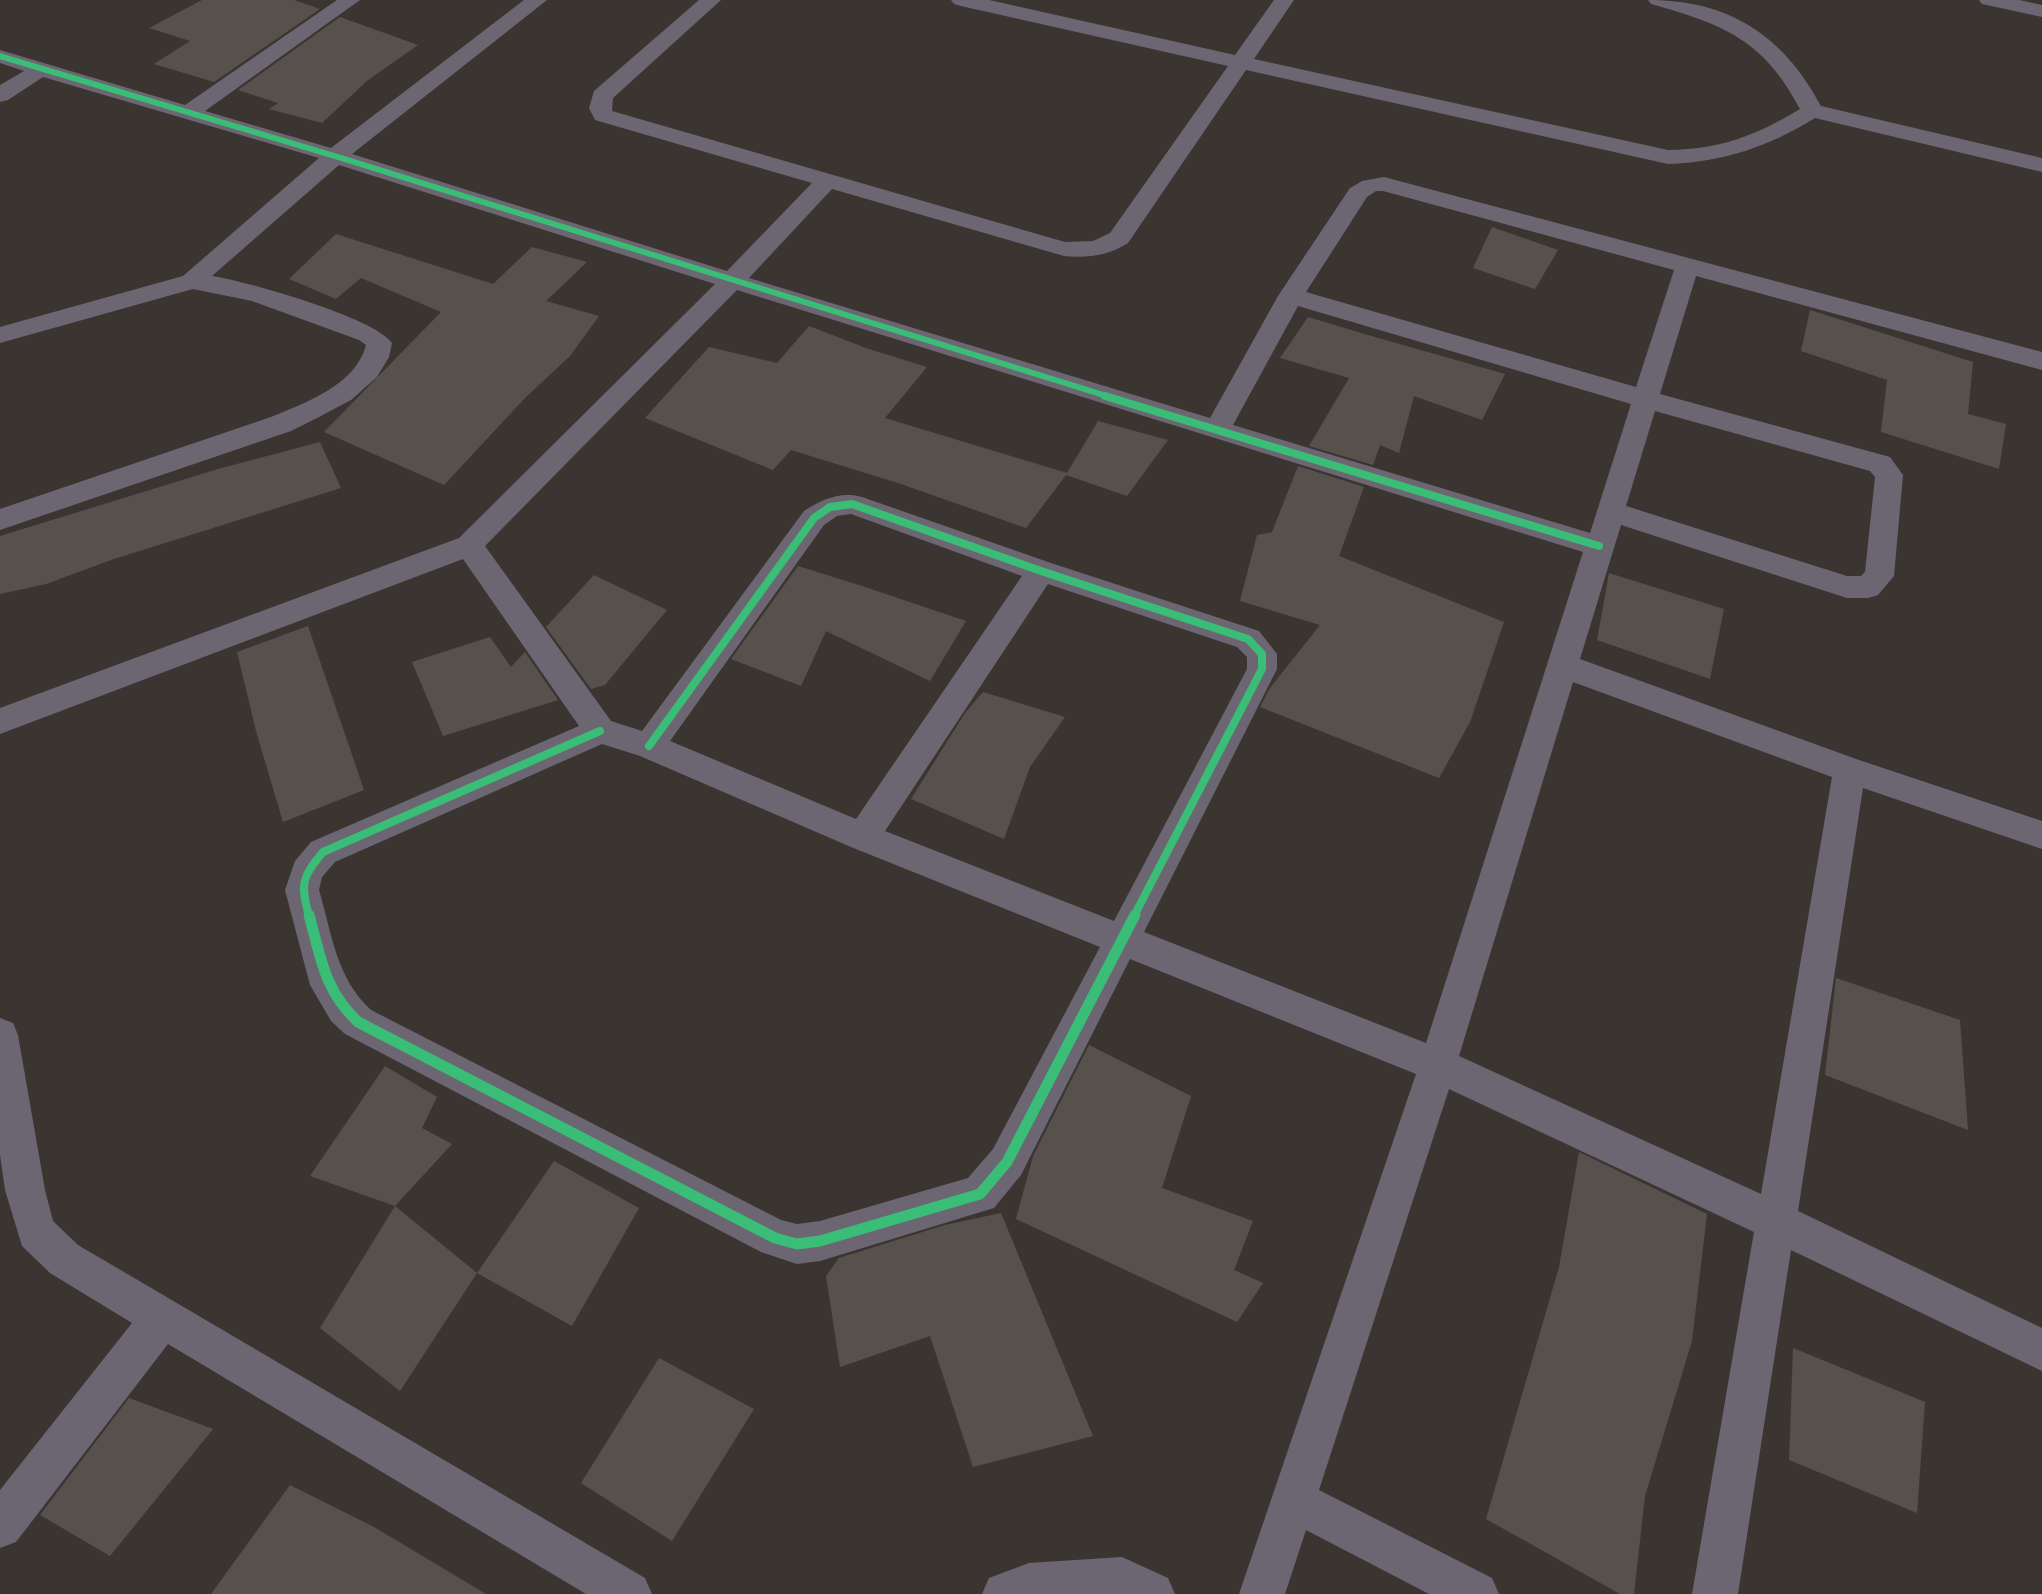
<!DOCTYPE html>
<html>
<head>
<meta charset="utf-8">
<style>
	body { margin:0 }
	canvas { display:block; background:#3a3530 }
</style>
</head>
<body>
<canvas width="2042" height="1594"></canvas>
<script>
const ctx = document.querySelector('canvas').getContext('2d');
ctx.lineJoin = 'round';
function paint(path, color) {
  ctx.fillStyle = color;
  ctx.fill(path, 'evenodd');
}
function trace(path, color, width, dash) {
  ctx.strokeStyle = color;
  ctx.lineWidth = width;
  ctx.lineCap = dash ? 'butt' : 'round';
  ctx.setLineDash(dash || []);
  ctx.stroke(path);
}
const building = new Path2D(`
	M202,0H294L320,9L214,82L154,64L190,41L149,28Z
	M340,17L418,45L368,80L322,123L269,109L278,103L238,90Z
	M1492,227L1558,250L1535,289L1473,268Z
	M336,234L493,284L532,247L587,262L546,301L599,316L570,356L525,398L444,485L324,432L441,312L361,278L336,299L289,279Z
	M1810,310L1973,362L1968,414L2006,424L1999,469L1881,432L1887,380L1801,351Z
	M1308,317L1368,335L1505,374L1482,420L1414,396L1399,453L1380,445L1373,465L1309,446L1349,378L1280,358Z
	M809,326L866,348L927,367L885,418L1067,473L1098,421L1168,440L1127,496L1066,475L1026,528L898,483L791,450L773,470L645,418L709,347L777,363Z
	M320,442L341,488L114,559L46,584L0,594V536L218,469Z
	M1298,466L1364,487L1339,556L1504,622L1470,722L1439,778L1260,707L1270,688L1320,625L1240,601L1257,535L1272,532Z
	M798,566L865,587L966,621L930,681L826,631L801,686L731,659Z
	M1609,573L1724,609L1710,679L1597,640Z
	M594,575L667,610L605,685L591,689L546,627Z
	M308,626L364,790L283,822L256,731L237,652Z
	M490,637L511,667L525,652L558,700L443,736L412,662Z
	M983,692L1065,717L1030,767L1004,839L911,799L965,713Z
	M1836,978L1960,1020L1968,1130L1825,1075Z
	M1089,1045L1191,1096L1162,1188L1253,1221L1234,1270L1263,1283L1237,1322L1016,1219L1033,1156Z
	M385,1066L437,1097L422,1128L452,1144L395,1206L310,1176Z
	M1579,1152L1707,1214L1692,1341L1645,1496L1634,1594H1620L1486,1519L1559,1267Z
	M554,1161L639,1208L572,1326L477,1273Z
	M395,1206L477,1273L400,1391L320,1328Z
	M1001,1213L1093,1436L973,1467L930,1336L840,1367L826,1276L839,1258L945,1225Z
	M1793,1348L1925,1402L1917,1513L1789,1460Z
	M659,1358L754,1409L672,1541L581,1483Z
	M129,1398L213,1429L110,1556L40,1515Z
	M290,1485L374,1527L486,1594H211Z`);
const minor = new Path2D(`
	M337,0H360L205,111L331,148L524,0H547L352,154L727,271L812,183L595,120L589,108L594,91L699,0H721L613,98L612,111L1065,242L1093,241L1110,233L1228,66L961,6L954,4L951,0H989L1235,55L1274,0H1294L1254,59L1668,150C1721,149 1755,136 1800,109C1764,40 1723,24 1651,4L1648,0C1729,0 1783,35 1821,106L2042,158V172L1815,118C1768,147 1723,162 1668,164L1246,70L1128,243C1108,256 1087,258 1064,256L832,189L749,278L1210,418L1278,296L1350,188L1362,181L1384,177L2042,352V370L1696,276L1660,394L1890,457L1903,475L1894,576L1878,595L1868,598H1847L1621,525L1580,659L1859,760L2042,821V849L1863,788L1798,1211L2042,1328V1371L1791,1250L1738,1594H1692L1754,1232L1449,1089L1319,1490L1492,1578L1499,1594H1429L1306,1530L1285,1594H1239L1416,1074L1130,959L1021,1175L994,1208L820,1261L797,1264L761,1252L345,1034L331,1021L310,985L285,890L295,861L311,842L579,726L463,559L0,734V708L459,538L715,284L339,165L212,276C246,281 376,318 392,343L389,357L377,377L351,400L319,417L291,431L0,530V509L271,417C305,403 356,385 366,345L359,340L252,301L193,289L0,343V327L183,276L319,158L43,77L8,100L0,102V85L24,71L0,63V50L185,105ZM1376,191H1383L1674,270L1636,387L1306,292L1367,197ZM737,290L1583,552L1426,1043L1144,932L1277,669V654L1259,631L1051,563L862,497C841,491 822,499 804,511L642,731L611,721L485,546ZM1298,306L1631,404L1590,533L1233,425ZM1655,411L1870,471L1875,477L1865,572L1861,576H1847L1626,506ZM851,514L1022,576L856,819L670,741L824,525L837,516ZM1048,584L1237,647L1247,657V669L1114,921L885,831ZM1573,682L1832,777L1761,1194L1459,1056ZM602,744L640,756L851,847L1100,947L993,1149L968,1178L820,1221L797,1224L781,1220L371,1010C336,978 332,934 319,890L322,877L335,862Z
	M1979,0H2019L2042,5V17L1982,4Z
	M0,1018L13,1023L18,1035L45,1190L53,1221L78,1245L645,1578L652,1594H586L168,1344L16,1542L0,1548V1490L132,1323L50,1273L22,1246L5,1190L0,1155Z
	M1122,1557L1168,1578L1175,1594H982L989,1578L1029,1563Z`);
const cyclewayFar2 = new Path2D(`
	M0,56L338,157L1110,397`);
const cyclewayFar1 = new Path2D(`
	M1105,396L1599,546
	M649,746L814,518L830,507L852,504L1041,571L1248,639L1262,654V669L1134,916
	M309,916C300,884 302,877 323,852L600,731`);
const cycleway = new Path2D(`
	M309,915C321,958 324,990 358,1022L775,1238L797,1244L820,1241L980,1194L1007,1162L1135,915`);
paint(building, '#56514d');
paint(minor, '#6b6672');
trace(cyclewayFar2, '#3abd76', 6);
trace(cyclewayFar1, '#3abd76', 8);
trace(cycleway, '#3abd76', 11);
</script>
</body>
</html>
